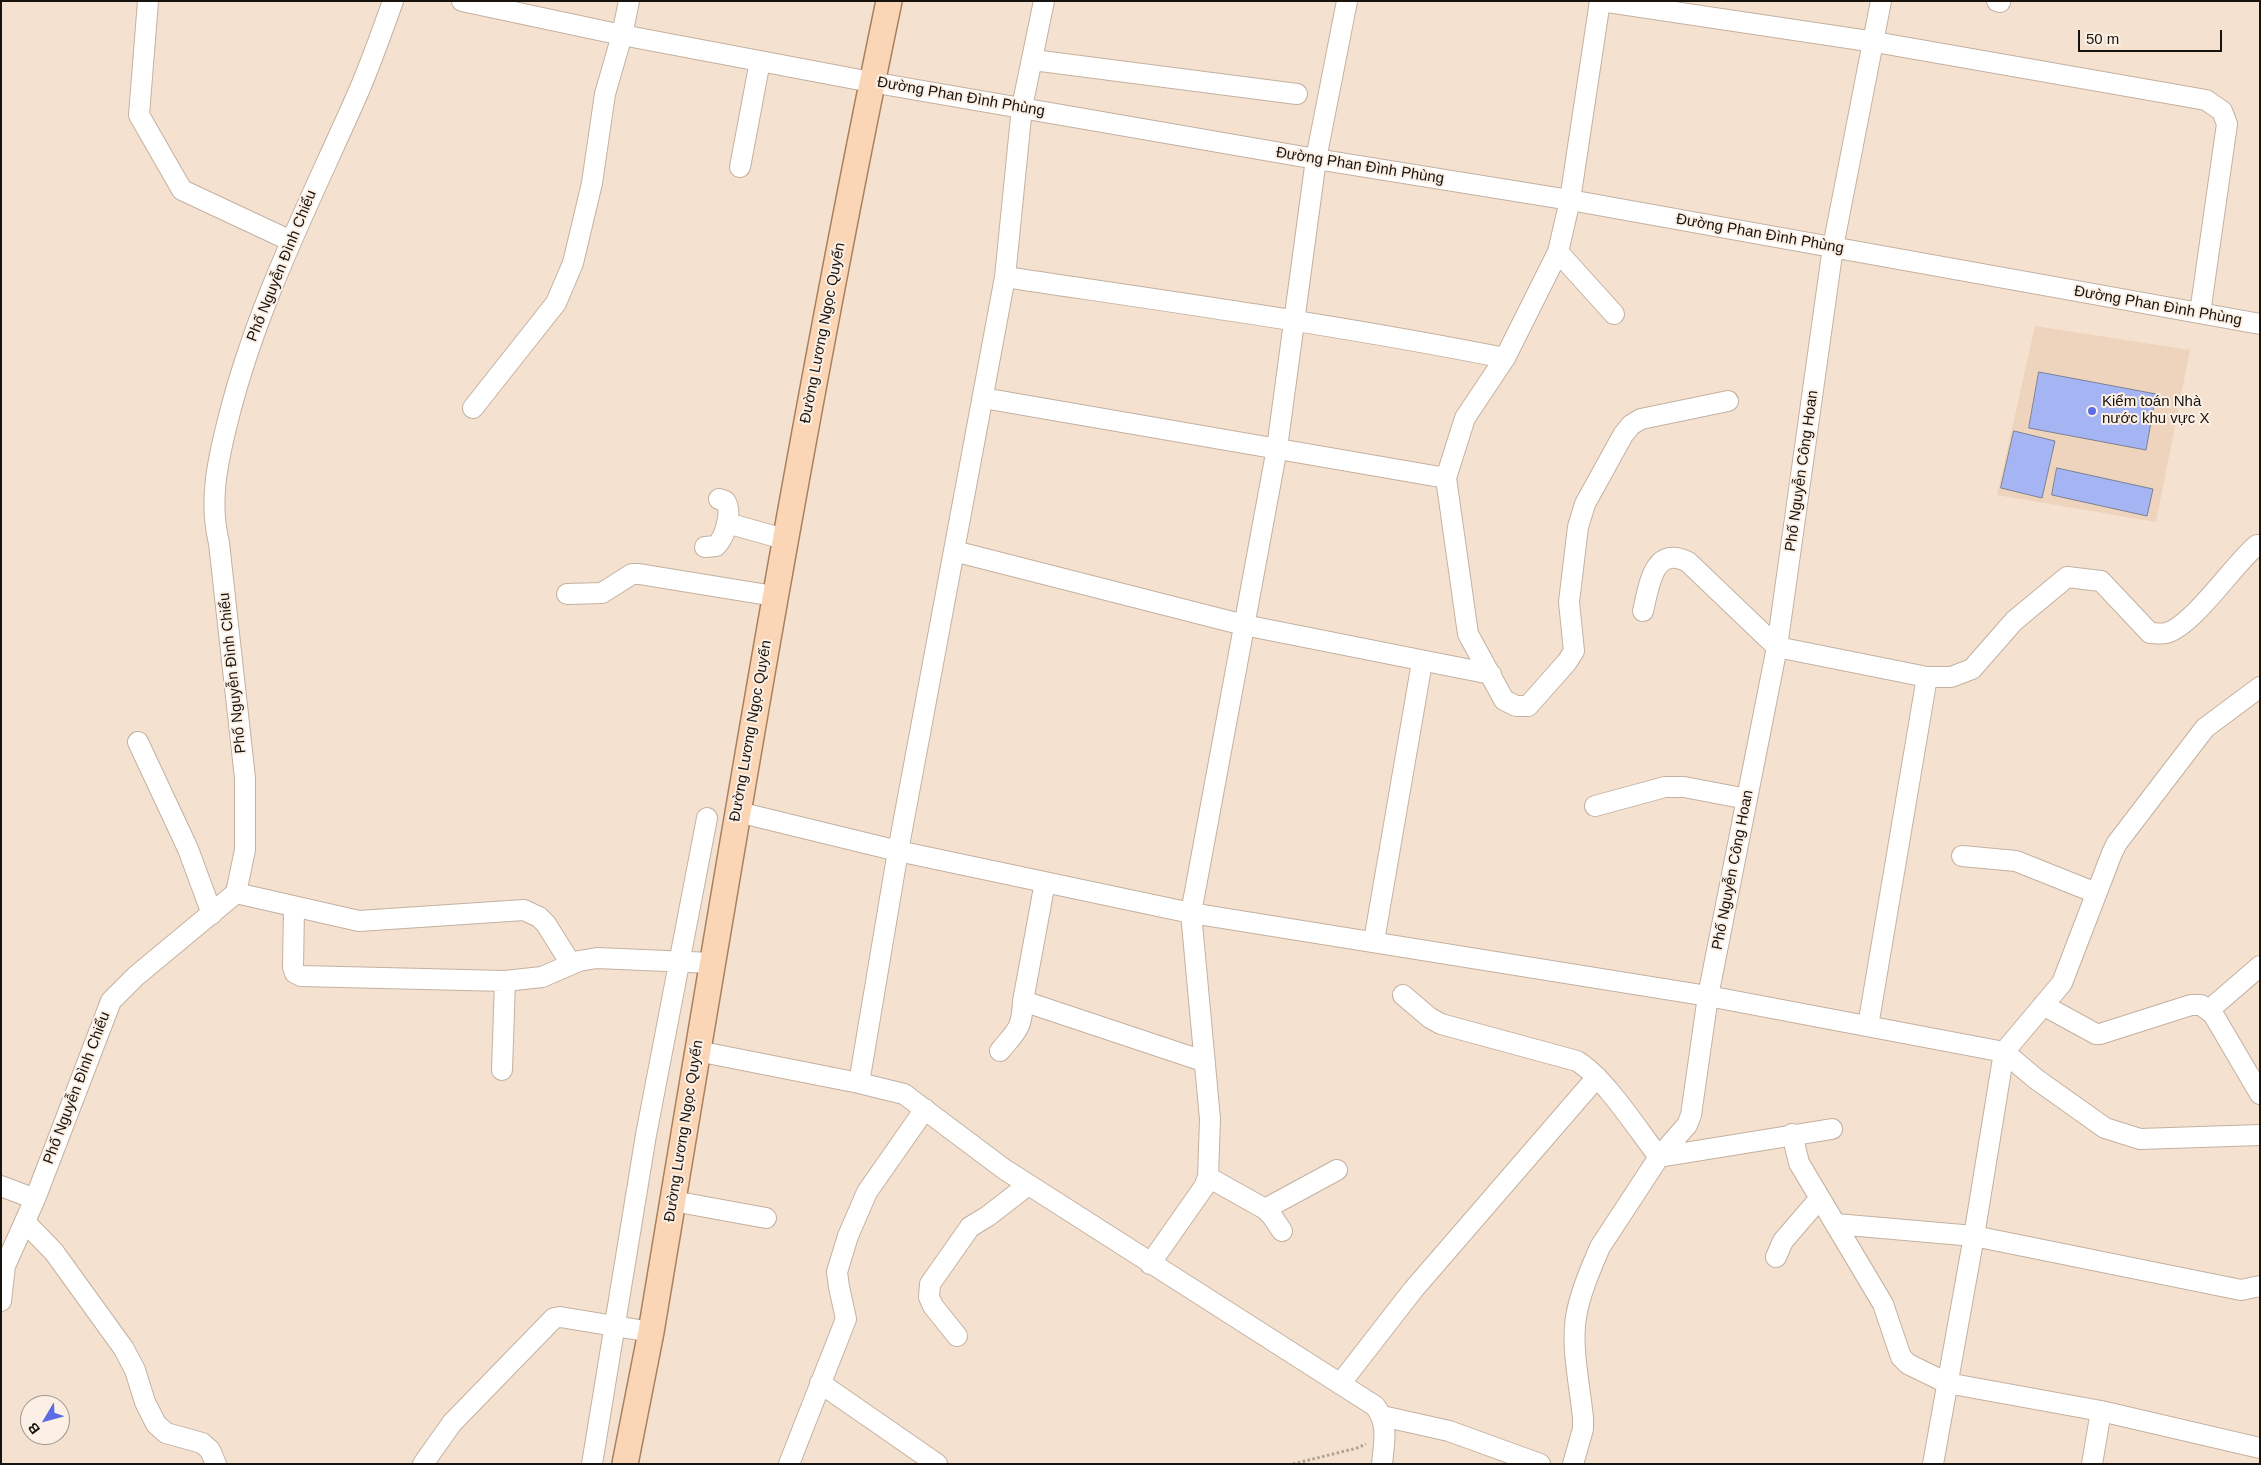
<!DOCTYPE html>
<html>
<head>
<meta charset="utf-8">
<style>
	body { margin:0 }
	#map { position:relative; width:2261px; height:1465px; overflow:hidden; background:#f5e1d0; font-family:Helvetica,sans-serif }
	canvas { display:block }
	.frame { position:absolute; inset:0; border:2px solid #19130d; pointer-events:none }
	.north { position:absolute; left:20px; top:1395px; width:50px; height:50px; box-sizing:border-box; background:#fcf0e6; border:1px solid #a1988f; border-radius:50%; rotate:233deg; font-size:14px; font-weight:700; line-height:20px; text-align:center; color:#19130d }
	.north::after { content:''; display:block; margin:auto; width:18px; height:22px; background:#5b6de4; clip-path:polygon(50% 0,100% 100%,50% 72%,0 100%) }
	.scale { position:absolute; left:2078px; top:30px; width:144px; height:22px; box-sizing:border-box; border:2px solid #19130d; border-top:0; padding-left:6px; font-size:15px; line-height:18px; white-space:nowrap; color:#19130d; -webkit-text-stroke:4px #fcf0e6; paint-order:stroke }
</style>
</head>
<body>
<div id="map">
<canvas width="2261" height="1465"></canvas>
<div class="frame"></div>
<div class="north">B</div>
<div class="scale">50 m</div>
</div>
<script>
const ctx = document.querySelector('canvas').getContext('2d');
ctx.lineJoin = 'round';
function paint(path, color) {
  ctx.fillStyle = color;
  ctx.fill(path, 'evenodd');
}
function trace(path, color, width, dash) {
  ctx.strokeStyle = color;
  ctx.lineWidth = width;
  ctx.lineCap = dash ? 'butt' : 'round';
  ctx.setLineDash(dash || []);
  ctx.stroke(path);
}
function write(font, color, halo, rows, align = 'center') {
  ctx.font = font + ' Helvetica,sans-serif';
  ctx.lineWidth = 4;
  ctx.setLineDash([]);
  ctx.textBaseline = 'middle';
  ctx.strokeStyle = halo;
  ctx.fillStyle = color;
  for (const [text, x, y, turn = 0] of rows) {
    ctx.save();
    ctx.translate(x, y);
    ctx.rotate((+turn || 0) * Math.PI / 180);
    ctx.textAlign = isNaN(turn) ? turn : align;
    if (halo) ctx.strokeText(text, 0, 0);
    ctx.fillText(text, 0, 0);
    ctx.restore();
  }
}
const built = new Path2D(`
	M2035,326L2190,350L2156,522L1997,495Z`);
const building = new Path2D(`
	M2039,372L2156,394L2146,450L2029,428Z
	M2014,431L2055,441L2042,498L2001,488Z
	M2057,468L2153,489L2147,516L2052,495Z`);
const path = new Path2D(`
	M1293,1464L1357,1448L1366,1444`);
const minor = new Path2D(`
	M148,1L139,115L182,190L291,241
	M462,1L622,35L871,82L1316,159L1570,200L2260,324
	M1600,1L1570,200L1558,252L1505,358L1465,418L1446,478L1468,634L1504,700L1516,706H1528L1567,662L1574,651L1569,602L1578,527L1585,504L1623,435L1631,425L1641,419L1728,401
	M1601,1L1875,42L2206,100L2222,111L2227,124L2200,313
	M1997,1L2000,2
	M1033,60L1297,94
	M740,167L760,61
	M1558,252L1614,314
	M1005,277C1172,302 1339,325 1505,358
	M983,398L1446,478
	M473,408L556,303L573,263L592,183L605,94L622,35L629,1
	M727,523L784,539
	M705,547L716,546C725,537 733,512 725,501L719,499
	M954,551L1244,625L1491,674
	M567,594L602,593L632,574H639L774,596
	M1643,611C1649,587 1653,544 1688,562L1777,647L1927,677H1951L1972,669L2014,621L2067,577L2101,581L2150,633C2155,633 2161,634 2166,633C2192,627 2234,564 2257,545H2260
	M2260,687L2205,728L2117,843L2112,853L2062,983L2004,1052L2036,1079L2105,1128L2140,1139L2260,1135
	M138,742L188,849L212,914
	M1595,806L1665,787H1684L1747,799
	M738,812L898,851L1191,913L1708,996L2004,1052L1974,1236L1933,1464
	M1962,856L2016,861L2096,893
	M236,893L359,921L524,910L539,917L546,924L571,964
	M294,908L293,967L295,973L301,976L505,981L542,977L579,961L597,958L712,963
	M1374,941L1422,662
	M1403,995L1430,1018L1441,1024L1577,1061C1605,1078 1638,1130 1659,1157L1832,1129
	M1023,1001L1203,1061
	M2043,1005L2096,1034H2100L2191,1005H2201L2213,1014L2260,1094
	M2209,1010L2260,966
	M1868,1026L1927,677
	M697,1051L859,1083L904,1094L1004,1169L1375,1406C1389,1424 1384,1442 1382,1464
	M1000,1051C1017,1030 1022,1029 1023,1001L1045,882
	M502,1070L505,981
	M859,1083L898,851L1005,277L1022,107L1044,1
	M1792,1134L1799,1163L1883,1304L1901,1357L1908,1364L1947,1383L2101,1411L2260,1448
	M1208,1177L1265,1209L1272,1216L1282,1231
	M1,1186L35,1199
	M673,1201L766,1218
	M1265,1209L1337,1170
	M25,1222L54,1252L124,1349L135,1370L145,1402L156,1424L166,1433L202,1443L210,1450L216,1464
	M1836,1224L1974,1236L2241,1290L2260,1286
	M1776,1257L1783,1241L1820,1198
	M1150,1264L1204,1187L1208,1177L1210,1119L1191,913L1277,448L1316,159L1347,1
	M1,1301L5,1266L35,1199L111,1001L136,976L236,893L245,850V778L219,543C209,503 217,464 227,424C255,308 310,202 358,93C371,63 382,32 393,1
	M957,1336L933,1306L929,1297L930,1284L970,1227L988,1216L1028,1185
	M820,1383L937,1464
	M1340,1384L1413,1290L1597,1077
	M1382,1416L1449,1431L1540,1464
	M423,1464L452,1423L554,1318L560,1317L651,1332
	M592,1464L646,1135L707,818
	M789,1464L846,1319L839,1287L837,1272L848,1236L867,1192L925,1109
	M1573,1464L1583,1429V1418C1580,1387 1571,1347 1576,1317C1580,1293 1591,1268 1600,1247L1659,1157L1687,1125L1691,1115L1708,996L1777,647L1833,247L1881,1
	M2092,1464L2101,1411`);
const major = new Path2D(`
	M625,1464L651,1332C725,888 797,443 889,1`);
const markers = [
	[2092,411,5,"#5b6de4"]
];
const streetNames = [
	["Đường Phan Đình Phùng",961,97,10],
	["Đường Phan Đình Phùng",1360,166,9],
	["Đường Phan Đình Phùng",1760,234,10],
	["Phố Nguyễn Đình Chiểu",282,266,-68],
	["Đường Phan Đình Phùng",2158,306,10],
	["Đường Lương Ngọc Quyến",823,333,-79],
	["Phố Nguyễn Công Hoan",1802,471,-82],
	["Phố Nguyễn Đình Chiểu",233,673,-96],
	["Đường Lương Ngọc Quyến",751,731,-80],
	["Phố Nguyễn Công Hoan",1733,870,-79],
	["Phố Nguyễn Đình Chiểu",77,1088,-69],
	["Đường Lương Ngọc Quyến",684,1131,-81]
];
const poiNames = [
	["Kiểm toán Nhà",2102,402],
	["nước khu vực X",2102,419]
];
paint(built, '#eed4bd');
paint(building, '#a5b5f3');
trace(building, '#7b8195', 1);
trace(minor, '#c4b1a0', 22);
trace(major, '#a9805c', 28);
trace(path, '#b0a193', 3, [2.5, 2.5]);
trace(minor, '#fff', 20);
trace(major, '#fad6b6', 25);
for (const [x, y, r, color] of markers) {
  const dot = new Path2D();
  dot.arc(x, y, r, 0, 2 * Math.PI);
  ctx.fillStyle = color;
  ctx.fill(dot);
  trace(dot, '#fcf0e6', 2);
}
write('15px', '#19130d', '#fcf0e6', streetNames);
write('15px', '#19130d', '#fcf0e6', poiNames, 'left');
</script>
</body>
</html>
